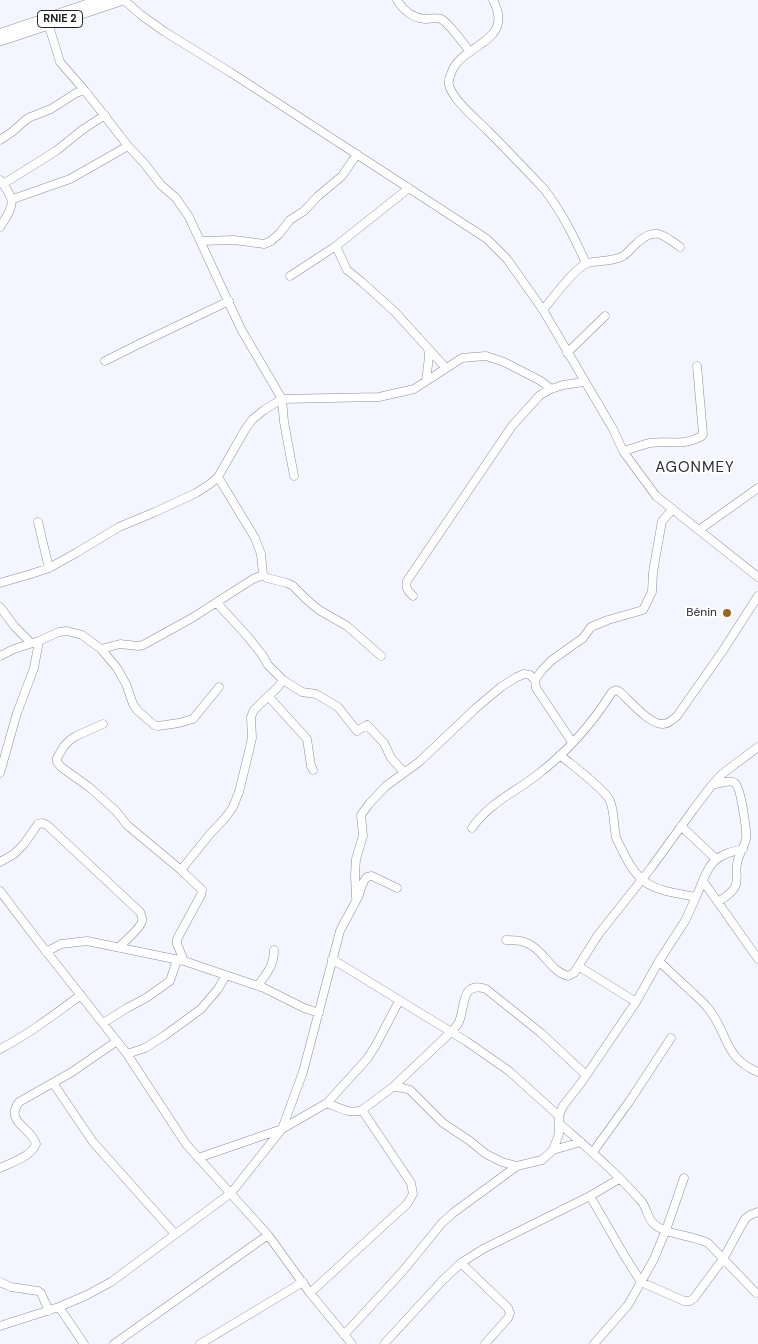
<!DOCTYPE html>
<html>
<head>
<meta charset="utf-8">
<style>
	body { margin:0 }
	canvas { display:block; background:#f4f6ff }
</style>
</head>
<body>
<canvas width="758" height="1344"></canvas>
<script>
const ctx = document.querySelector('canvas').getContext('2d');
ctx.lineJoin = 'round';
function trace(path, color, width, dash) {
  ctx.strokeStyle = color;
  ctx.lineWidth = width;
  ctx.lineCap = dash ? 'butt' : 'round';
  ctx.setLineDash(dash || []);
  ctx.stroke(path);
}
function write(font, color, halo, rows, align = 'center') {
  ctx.font = font + ' "DM Sans",sans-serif';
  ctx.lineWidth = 4;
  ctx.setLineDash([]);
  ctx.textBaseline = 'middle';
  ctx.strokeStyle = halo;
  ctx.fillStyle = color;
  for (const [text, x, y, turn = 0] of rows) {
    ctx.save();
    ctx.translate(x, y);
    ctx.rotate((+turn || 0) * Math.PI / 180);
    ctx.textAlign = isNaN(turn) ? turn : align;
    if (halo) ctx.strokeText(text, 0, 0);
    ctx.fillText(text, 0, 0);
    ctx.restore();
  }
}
const minor = new Path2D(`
	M124,0L141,15L165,32L230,72L487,239L507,259L543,310L613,429L623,451L656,496L758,577
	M397,0C403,10 413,18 425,19C431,19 435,17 441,19C448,22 464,44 470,52
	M493,0C516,44 460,43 451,74C449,78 448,81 449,85C452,99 477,120 488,131C507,150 526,170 544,189C562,212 574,237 586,263
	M48,23L60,62L66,69L86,92L128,146L144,163L161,185L176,198L189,217L241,329L282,399L284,422L294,476
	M0,33L98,0
	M0,140L12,132L28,118L51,109L76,93L82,91L86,92
	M0,180C17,202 14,205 0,227
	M3,184L56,151L82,130L105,115
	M13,199L70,179L128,146
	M201,241L234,240L264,244L271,241L279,234L290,220L304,211L318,196L342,176L357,154
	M336,246L347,270L362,282L395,312L445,367
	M290,276L336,246L409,188
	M543,310C552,299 576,266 588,263C600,260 612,262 623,256C628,253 632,247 637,243C655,226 664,235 680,247
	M567,353L605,316
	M105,361L143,342L229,301
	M426,381L429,357L428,348
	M623,451C632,449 641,445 650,443C670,440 682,447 702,436L703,434L697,366
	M38,522L49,568
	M699,530L758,488
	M263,575L267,578L287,583L293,586L306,599L319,610L347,626L381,656
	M0,583L31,574L49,568L76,553L119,527L155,512L196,493L210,484L218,477L246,428L253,419L264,410L282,399L379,397L414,389L462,358L473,357L486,356L504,362L541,381L551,389L563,385L584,382
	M413,596C408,591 405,588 407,581L512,426L540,395L551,389
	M0,607L15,627L31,643
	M101,649L120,644L138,646L143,645L192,618L253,579L263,575L261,554L255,538L218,477
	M0,656L14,649L39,641L59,632L67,631L82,635L101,649L117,668L126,684L133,704L137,710L154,725L158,726L179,723L193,719L219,687
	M283,680L302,692L316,694L338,707L357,731L367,725L384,743L391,758L404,772
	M268,696L307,739L311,766L313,770
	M103,724L76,736L70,740L64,746L57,758V762L61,767L89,787L116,811L127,825L181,870L202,890L201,895L177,939V944L184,961
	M572,742L536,688L535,680L542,670L552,660L583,638L591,627L608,620L643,610L652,592L653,572L662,521L673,509
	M0,773L17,713L34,668L39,641
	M712,785C718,784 730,779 735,783C741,788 747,831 746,839C744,848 738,855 737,864C735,872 739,879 735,887C731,894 724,898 718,902
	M681,826L716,859
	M472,828C489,803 514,793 537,775C567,752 592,724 612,692L616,690L620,692C630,701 650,725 663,724C669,724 672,720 677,716L722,652L758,596
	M0,862L14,854L24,844L38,824L42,823L47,825L140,912C141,915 143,918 142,921C141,928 124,942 119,947
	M181,870L210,834L226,817L233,807L239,792L249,751L252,738L251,717L254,710L278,687L283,680L268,665L263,656L248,637L217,603
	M703,881L758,959
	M0,891L38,941L127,1054L186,1144L268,1235L310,1293L352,1344
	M356,897L355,875L356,859L363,836L361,815L369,804L386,786L419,762L476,708L501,687L517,677L524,674L530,675L535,680
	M696,897C702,885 706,867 717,859C724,853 734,851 743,849
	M506,940C514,940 522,940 529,944C545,952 550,971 568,976L574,973L598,935L651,868L693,810L712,785L722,774L758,747
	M46,952L61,944L87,941L184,961L264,988L304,1008L319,1013
	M332,959L466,1041L509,1071L559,1116
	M659,961C670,972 682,983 693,993C698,998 703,1002 707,1007C728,1031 723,1058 758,1072
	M578,966L636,1002
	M258,986C266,973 274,967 274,950
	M103,1023L127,1008L146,998L170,981L177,960
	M0,1049C29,1034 55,1014 81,995
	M127,1054L145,1048L164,1036L201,1009L218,989L226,975
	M53,1083L93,1142L175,1234
	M393,1087L451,1032C455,1028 459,1024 460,1019C465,1004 462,981 486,989L541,1033L586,1075
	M327,1103L367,1059L376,1045L399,1001
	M559,1123C587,1148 616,1172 641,1201C647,1207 647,1218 654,1224C666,1235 692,1235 708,1243L756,1293
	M553,1150L581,1142
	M593,1152L629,1102L671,1038
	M198,1158L282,1129L327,1103C338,1107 350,1115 362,1110L393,1087L403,1088L410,1090L443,1123L470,1141L486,1154L502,1162L517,1166L542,1160L553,1150L559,1134V1116L563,1106L581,1083L636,1002L659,961L685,921L696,897C660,890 642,891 624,854C622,849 618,843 616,837C613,824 615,810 609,799C601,786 573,766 560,755
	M0,1168C12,1162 31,1157 36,1144C32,1128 4,1122 19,1102L72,1072L117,1041
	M590,1196L619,1179
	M461,1263L508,1308L510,1313L508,1318L485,1344
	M0,1282L11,1287L38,1291L41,1293L49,1311
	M310,1293L407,1204L413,1194L411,1183L362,1110
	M59,1307L84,1344
	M0,1326L59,1307L87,1295L111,1282L231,1193L282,1129L303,1072L340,931C346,919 353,907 359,895C361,888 362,882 367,877L372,876L397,888
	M344,1335L402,1272L442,1223L453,1213L517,1166
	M114,1344L268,1235
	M200,1344L303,1282
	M384,1344L442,1281L461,1263L483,1249L590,1196L624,1255L641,1282L684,1301H690L694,1298L723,1259L745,1219L750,1215L758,1212
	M594,1344L628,1305L654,1259L666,1230L684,1178`);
const highway = new Path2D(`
	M0,40L120,0`);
const markers = [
	[727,613,5,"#9d6323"]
];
const shields = [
	[60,19,45]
];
const shieldNames = [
	["RNIE 2",60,19]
];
const poiNames = [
	["Bénin",717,613]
];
const quarterNames = [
	["AGONMEY",695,468]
];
trace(minor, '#8c8e98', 9);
trace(highway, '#8c8e98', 12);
trace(minor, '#fff', 8);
trace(highway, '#fff', 11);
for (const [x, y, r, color] of markers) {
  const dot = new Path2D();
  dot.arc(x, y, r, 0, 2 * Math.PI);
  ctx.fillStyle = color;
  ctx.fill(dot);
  trace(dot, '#fff', 2);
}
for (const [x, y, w] of shields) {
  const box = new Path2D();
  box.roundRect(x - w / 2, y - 8.5, w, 17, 4);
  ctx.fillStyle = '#fff';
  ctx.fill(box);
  trace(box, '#1f2024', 1);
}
write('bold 11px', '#1f2024', null, shieldNames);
write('12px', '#1f2024', '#fff', poiNames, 'right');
ctx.letterSpacing = '1px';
write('15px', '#2a2c34', '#fff', quarterNames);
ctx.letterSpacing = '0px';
</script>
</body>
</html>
